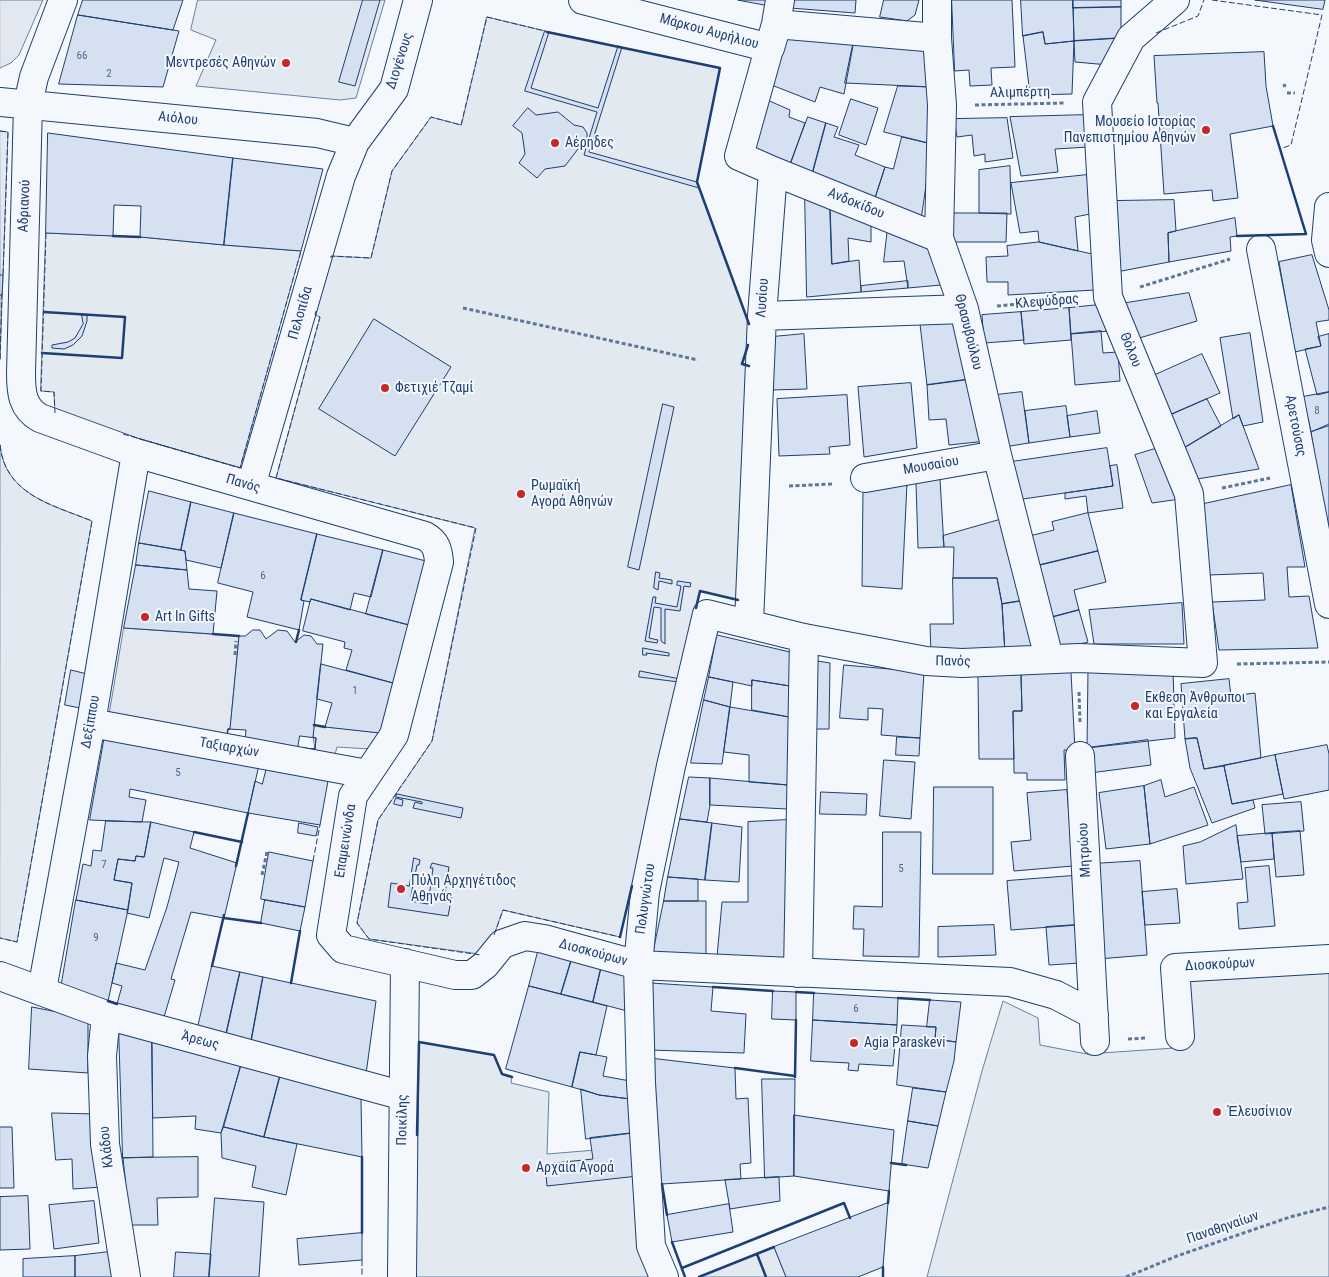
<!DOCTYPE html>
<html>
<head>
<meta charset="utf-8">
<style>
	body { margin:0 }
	canvas { display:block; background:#f4f7fb }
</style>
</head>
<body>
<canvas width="1329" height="1277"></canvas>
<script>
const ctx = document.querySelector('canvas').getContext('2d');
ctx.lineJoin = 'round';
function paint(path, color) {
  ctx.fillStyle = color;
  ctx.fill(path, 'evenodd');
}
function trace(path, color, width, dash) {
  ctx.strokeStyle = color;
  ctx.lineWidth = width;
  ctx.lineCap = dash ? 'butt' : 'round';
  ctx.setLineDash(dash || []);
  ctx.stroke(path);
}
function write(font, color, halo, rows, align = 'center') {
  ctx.font = font + ' "Roboto Condensed",sans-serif';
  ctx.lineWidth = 4;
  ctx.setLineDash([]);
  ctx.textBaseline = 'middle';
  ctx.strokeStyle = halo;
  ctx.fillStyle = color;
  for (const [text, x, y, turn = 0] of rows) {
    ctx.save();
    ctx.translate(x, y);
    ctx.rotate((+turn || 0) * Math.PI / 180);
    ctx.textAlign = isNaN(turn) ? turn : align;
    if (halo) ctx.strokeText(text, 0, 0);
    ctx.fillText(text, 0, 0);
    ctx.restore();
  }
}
const green = new Path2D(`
	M198,0H385L356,98L340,100L196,86L216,40L191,30Z
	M487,17L545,31L720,68L697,182L752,332L742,363L750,366L740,600L700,591L620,937L503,910L487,955L369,939L357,923L378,820L432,741L475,528L276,478L320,317L315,315L331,256L371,258L392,171L431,117L461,125Z
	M0,131L8,132L0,359Z
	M46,233L140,237L224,245L301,251L240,468L55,414L54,392L41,391Z
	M0,445C5,495 53,505 92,521L17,942L0,938Z
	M1329,967V1277H927L982,1071L1003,1001L1038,1018L1040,1045L1087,1054L1189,1047L1183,977Z
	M419,1042L494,1055L502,1074L512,1077L511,1083L549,1092L547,1154L633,1147L652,1277H415Z
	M774,1247L786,1277H699Z`);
const parking = new Path2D(`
	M0,0H43L19,55L11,63L0,68Z
	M124,628L239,636L230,729H228L227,741L315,749L313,737L314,725L380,733L370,749L337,747L328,781L106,735Z`);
const building = new Path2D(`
	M83,0H183L173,30L78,15Z
	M363,0H380L355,86L339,82Z
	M738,0H767L766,5Z
	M791,0H856L855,13L790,8Z
	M884,0H919L915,15L907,21L880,17Z
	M952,0H1012L1015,67L991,68L992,85L970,86L969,70L955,71Z
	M1021,0H1073L1074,41L1045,44L1043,32L1023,36Z
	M1073,0H1121V7L1073,8Z
	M1255,0H1325L1323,9Z
	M1121,7V38L1074,41L1073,8Z
	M78,15L179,31L163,87L59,84Z
	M784,30L854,40L844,94L820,87L815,102L769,84Z
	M545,31L549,32L531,88L598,108L618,46L622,47L589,152L697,182L699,188L584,155L597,112L525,91Z
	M1043,32L1045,44L1074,41L1072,94L1030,95L1023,36Z
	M1121,38L1109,65L1075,62L1074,41Z
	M854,40L926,44L932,87L845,83Z
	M1264,52L1266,86L1273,126L1230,134L1238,198L1213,201L1212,190L1164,194L1158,103H1157L1154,56Z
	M898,86L932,87V144L884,132Z
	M765,99L790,110L789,117L805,123L790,165L751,149Z
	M851,99L878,108L866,145L839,135Z
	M528,108L536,115L558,112L574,125L583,127L587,133V142L584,147L578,149L565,166L545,169L537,178L519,163L525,154L522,133L513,126Z
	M1087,115L1089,147L1055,149L1058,172L1021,176L1010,117Z
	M808,117L826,123L812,175L790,165Z
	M1007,118L1013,158L985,162V154L974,156L972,135L957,137L954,119Z
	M826,123L838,127L834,137L859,145L855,155L885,167L874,201L812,175Z
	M48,133L233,158L224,245L140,237L141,206L114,205L113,236L46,233Z
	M902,137L932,144L921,220L874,201L885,167L893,169Z
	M233,158L323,169L301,251L224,245Z
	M1010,166L1011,214L979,213V170Z
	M1087,175L1090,214L1075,217L1078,251L1039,242L1038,231L1020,233L1011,183Z
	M805,195L830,205L832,264L859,260L861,292L807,297Z
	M1174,200L1176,231L1168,233L1169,262L1111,273L1113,201Z
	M830,205L871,221V242L848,238L849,261L832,264Z
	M951,213H1007L1006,242H951Z
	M1235,218L1237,236L1230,237L1231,251L1169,262L1168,233Z
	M888,227L931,244L941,285L908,288L904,261L884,262Z
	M1039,242L1092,254L1095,290L1008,295V282H987L986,257L1008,256L1007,246Z
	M1312,255L1329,310V320L1316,322L1321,346L1295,352L1279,262Z
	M0,275H3L2,295H0Z
	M908,281V288L861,292V286Z
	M1189,293L1197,321L1136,339L1120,304Z
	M1099,305L1109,331L1071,334L1069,308Z
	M1069,308L1071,340L1024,344L1021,312Z
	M1021,312L1024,340L984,343L982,315Z
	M82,315H87V321L82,336L73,345L64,349L52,348V345L68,342L75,338L83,324Z
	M374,319L451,367L395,456L319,409Z
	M958,321L972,379L927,385L920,324Z
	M1101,331L1103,353L1118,352L1120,381L1075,385L1071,334Z
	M1250,333L1263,422L1243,426L1239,415L1233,419L1220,338Z
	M804,334L807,389L771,390L772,337Z
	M1329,334V392L1317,395L1305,349L1321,346L1318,337Z
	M1202,354L1220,393L1170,415L1153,376Z
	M972,379L987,441L949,445L946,419L929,420L927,385Z
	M911,383L917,448L864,457L858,387Z
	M1022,392L1029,443L1004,447L996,395Z
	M1329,392V424L1311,432L1303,397Z
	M847,395L850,445L829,447L830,454L779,456L777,399Z
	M1207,399L1221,426L1184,448L1170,415Z
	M663,404L674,407L639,570L628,567Z
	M1066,406L1070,437L1029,443L1025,411Z
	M1097,411L1100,433L1070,437L1067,416Z
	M1239,415L1259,469L1197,479L1184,448Z
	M1329,426V535L1327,536L1311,432Z
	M1107,448L1113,486L1016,500L1011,462Z
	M1158,448L1180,499L1152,503L1135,455Z
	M1117,465L1123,508L1088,513L1086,496L1065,499V493L1113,486L1110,466Z
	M940,479L944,547L918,548L916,483Z
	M907,483L902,589L862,586L863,489Z
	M1291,485L1305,567H1287L1289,597L1309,596L1318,648L1219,650L1212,602L1265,600L1263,573L1209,575L1199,505Z
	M149,491L191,502L181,550L139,543Z
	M191,502L234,513L221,568L186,560L185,551L181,550Z
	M234,513L317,534L301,600L304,601L299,630L247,617L253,592L218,583Z
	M1088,513L1098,551L1032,567L1025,537L1054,530L1052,522Z
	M1006,518L1027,600L1002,604L997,578H953L954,547H944L943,536Z
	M317,534L383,550L371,597L354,593L350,610L311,599L310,602L301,600Z
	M139,543L185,551L187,570L136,565Z
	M383,550L426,561L409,625L366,614Z
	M1098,551L1106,582L1074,590L1079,610L1045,619L1032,567Z
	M136,565L187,570L189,589L217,591L213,634L124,628Z
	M656,572L660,573L659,578L672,580V584L659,581L658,590L654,588Z
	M953,578H997L1002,604L1005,653L931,655L930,624H953Z
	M678,581L691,583L690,587L684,586L680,611L665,609V644L661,641V608L654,607L649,638L658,640L657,643L645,641L653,597H656L655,603L677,607L681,586L677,585Z
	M311,599L409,625L393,683L346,670L352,650L344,648L345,642L303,631Z
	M1027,600L1038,647L1005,653L1002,604Z
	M1182,603L1184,644H1094L1089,610Z
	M1079,610L1088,642L1053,651L1045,619Z
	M253,630H260L266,639L278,630L287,631L295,642L304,635L311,636L317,644H323L313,737L316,738L315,749L227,741L228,729H230L239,636H245Z
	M717,635L790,652V686L752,680V686L709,677Z
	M643,648L669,653V656L646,653L647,655H643Z
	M811,660L830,663L829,729H811Z
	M321,664L393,683L380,733L325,727L332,703L317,699Z
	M844,665L924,672L920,738L881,735L883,709L868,708V720L840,718Z
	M1173,669L1175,738L1087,748L1088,670Z
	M71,670L87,674L80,708L65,705Z
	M640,671L680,679L679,682L639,677Z
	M1071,672L1075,750H1064L1065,780H1027V773H1014L1013,711H1022L1021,675Z
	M1021,675L1022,711H1013L1014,759H979L978,676Z
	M709,677L733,682L730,707L704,700Z
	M1229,679L1231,696L1255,693L1261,758L1204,769L1197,738L1185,739L1181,684Z
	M752,680L790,686L789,717L752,710Z
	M704,700L730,707L722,764L691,763Z
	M730,707L789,717L788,785L749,782V755L724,752Z
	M228,729L246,730L245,742L227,741Z
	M105,735L259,765L248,813L130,789L129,797L146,800L142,822L90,820Z
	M300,736L316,738L315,749L298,748Z
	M897,737L920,738L919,756L896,755Z
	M1197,738L1204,769L1224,766L1232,804L1253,800L1255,808L1212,823L1190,768L1185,739Z
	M1148,740L1151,765L1090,773L1087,748Z
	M1327,745L1329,754V790L1284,799L1275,755Z
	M1275,755L1283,794L1232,804L1224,766Z
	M884,760L915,762L911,819L880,816Z
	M267,767L328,781L320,825L248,813L255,781L262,784Z
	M689,777L710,778V805L707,822L680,819Z
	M710,778L788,785L787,809L710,805Z
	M1161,780L1165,797L1194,787L1208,825L1150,844L1144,786Z
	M1144,786L1150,844L1106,849L1099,793Z
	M934,787H993V874H933Z
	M1067,790L1073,866L1014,871L1011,842L1031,840L1027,793Z
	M821,792L867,794L866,815L820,814Z
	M397,794L463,808L461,818L413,808L415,802L422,804V802L396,797Z
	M396,798L403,800L402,806L394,804Z
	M1301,802L1304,831L1265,834L1262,805Z
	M680,819L712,823L705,880L668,877Z
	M787,820L785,960L717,957L722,902H748V822Z
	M106,821L151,822L144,857L136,856L135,861L118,859L114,880L132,883L128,910L76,900L83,864L91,866L93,850L101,851Z
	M151,822L194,832L190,848L237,863L224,918L191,912L171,979L175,980L164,1017L117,1004L122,986L112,983L116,963L145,970L167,907L179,862L164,858L149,918L127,913L132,883L114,880L118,859L135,861L136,856L144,857Z
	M299,823L318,827L316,836L298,833Z
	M712,823L742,827L739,882L705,880Z
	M1236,825L1243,879L1186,884L1183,846L1200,842Z
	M1300,831L1304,875L1276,877L1272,833Z
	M883,832H921L919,957L863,956L864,929H853L854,906L882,907Z
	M1272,833L1274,859L1241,862L1237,836Z
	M269,852L313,861L305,907L261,899Z
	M414,858L420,860L419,865H417L410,901L428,904L433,868H430L432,863L449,867L445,893L452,896L448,916L388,907L391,883L409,886Z
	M1140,861L1147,955L1098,959L1092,864Z
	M1269,866L1275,926L1239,929L1237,903L1248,902L1245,868Z
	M1072,876L1077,925L1011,930L1007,881Z
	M668,877L698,879V901H664Z
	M1177,889L1180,923L1145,925L1142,892Z
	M76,900L128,910L108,1001L61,988Z
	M265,900L305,907L300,931L261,923Z
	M664,901H706V957L653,954Z
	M994,925L996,955L938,957V927Z
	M1077,925L1080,963L1049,965L1046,927Z
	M539,948L572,958L561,994L529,986Z
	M572,958L602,964L593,1002L561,994Z
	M602,964L630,972L631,1012L593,1002Z
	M212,966L240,972L226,1035L198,1027Z
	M240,972L263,977L251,1042L226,1035Z
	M263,977L376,1001L366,1074L251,1042Z
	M651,983L713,987L711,1011L746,1014L744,1053L649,1050Z
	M529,986L607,1006L596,1055L580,1052L572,1087L506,1069Z
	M773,991L796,992V1020L772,1019Z
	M814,993L898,998L897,1025L813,1020Z
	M930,1000L961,1002L956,1042L935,1039L936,1027H927Z
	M32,1007L88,1018V1073L29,1069Z
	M813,1020L897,1025L893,1066L859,1064L858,1071L848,1070L849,1063L811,1061Z
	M902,1025L936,1027L935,1039L956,1042L954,1061L946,1092L897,1085Z
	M119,1030L152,1040L153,1157L123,1158Z
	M152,1040L241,1065L221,1133L195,1129L196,1116L153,1118Z
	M580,1052L607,1057L603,1076L630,1081V1099L599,1095L572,1087Z
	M650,1058L735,1068L736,1099L748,1098L751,1163L740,1164L741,1179L662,1184Z
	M241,1065L280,1076L264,1137L224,1127Z
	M280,1076L361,1099L362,1157L264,1137Z
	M762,1079H795L794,1176L765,1178Z
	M913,1088L946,1092L938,1126L908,1121Z
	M581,1089L599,1095L630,1099L633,1133L586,1139Z
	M52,1113L96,1114L102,1187L73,1189L72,1159L56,1160Z
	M794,1115L894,1130L889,1191L794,1176Z
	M908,1121L938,1126L928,1168L902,1164Z
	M0,1127H12L14,1188H0Z
	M224,1127L264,1137L297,1144L286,1195L252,1187L256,1166L222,1158L221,1133Z
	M633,1133L638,1176L547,1186L545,1164L593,1159L590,1138Z
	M198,1157V1197L157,1198L158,1225H130L123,1158Z
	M779,1177L780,1201L730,1209L725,1180Z
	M28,1196L30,1249L0,1250V1197Z
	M215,1198L264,1202L259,1277H209Z
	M94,1201L99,1243L54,1249L49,1205Z
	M888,1203L883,1267L858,1277H786L774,1247Z
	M729,1204L733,1232L672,1242L667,1215Z
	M362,1233V1260L299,1265L297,1239Z
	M109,1252L112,1277H75V1256Z
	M176,1252L211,1254L209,1277H174Z
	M75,1256V1277H23V1259Z`);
const path = new Path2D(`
	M1283,86L1286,85
	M1287,93H1295
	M975,105L1064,103
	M1140,287L1230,259
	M997,306L1075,299
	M463,308L698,360
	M789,486L833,484
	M1222,488L1270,478
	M235,655L236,641
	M1237,664L1329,662
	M1079,692L1080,723
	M262,875L267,852
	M1128,1039L1147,1038
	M1126,1277L1177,1256L1290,1217L1329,1207`);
const minor = new Path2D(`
	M63,0L34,77L28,104L21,373C21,392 22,408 40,418L136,453L425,536C436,542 438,550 439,562L394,735L353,796L331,935L343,949L455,975H472L485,965L502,944L525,936L544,939L638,965L1010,982L1056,995L1094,1015
	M583,0L770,48L775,31
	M937,0V38L942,105L939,238L964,309L997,455L1049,658
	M776,24L937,38
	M0,102L317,133L355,142
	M773,171L939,238
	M1329,207L1326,240L1329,253
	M1261,249L1329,604
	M762,316L964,309
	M865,478L997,455
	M251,486L341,176L355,142L394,89L418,0
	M749,623L762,316L773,171L739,156L776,24L780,0
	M91,723L367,774
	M1080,756L1095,1041
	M798,973L804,638
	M0,976L106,1015L404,1096
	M42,990L91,723L136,453
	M106,1015L102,1056L105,1144L126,1277
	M1180,1036L1175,968L1329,959
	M402,1277L405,963
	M664,1277L651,1246L641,1083L638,965L645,892L671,766L707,614L804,638L926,661L962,663L1079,658L1203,663L1189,494L1108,297L1097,102L1131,38L1175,0`);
const fence = new Path2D(`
	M1212,0L1322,15L1291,145L1280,149
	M1156,33L1198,16L1204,0
	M0,131L8,132L3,277
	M46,233L41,391L54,392L55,413
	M331,258V256L371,258L392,171L431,117L461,125L487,17L545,31
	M316,311L315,315L320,317L276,478L476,528L432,741L378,820L357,923L369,939L481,955
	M0,359L2,292
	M123,434L240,468L301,251
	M0,445C5,495 53,505 92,521L17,942L0,938
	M313,861L320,825
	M494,935L503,910L620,937
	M362,1260V1277`);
const wall = new Path2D(`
	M547,32L720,68L697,182L749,324
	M113,236L140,237
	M1237,236L1306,234L1273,126
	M748,345L742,364L749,366
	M42,353L122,358L125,317L44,312
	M696,608L700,591L738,600
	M213,634L239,636
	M296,642L299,630
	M314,725L325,727
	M194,832L242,842
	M236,866L248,813
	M224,918L261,923
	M620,937L632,886
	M212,966L224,915
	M291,983L300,931
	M713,987L773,991
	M796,992L814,993
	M898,998L930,1000
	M108,1001L117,1004
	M735,1068L795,1076
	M795,1077L796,1020
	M417,1135L419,1042L494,1055L502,1074L512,1077
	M362,1157V1233
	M891,1163L906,1165
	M662,1184L667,1215
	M888,1203L889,1191
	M672,1242L685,1277
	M757,1254L766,1277
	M682,1268L844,1203L850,1218
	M699,1277L774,1247
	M883,1277V1267`);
const markers = [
	[286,63,5,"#c62828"],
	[1206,130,5,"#c62828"],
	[555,143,5,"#c62828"],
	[385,388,5,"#c62828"],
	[521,494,5,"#c62828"],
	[145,617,5,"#c62828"],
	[1135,706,5,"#c62828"],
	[401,889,5,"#c62828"],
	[854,1043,5,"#c62828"],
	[1217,1112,5,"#c62828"],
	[526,1168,5,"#c62828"]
];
const numberNames = [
	["66",82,56],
	["2",109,74],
	["8",1317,411],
	["6",263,576],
	["1",355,691],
	["5",178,773],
	["7",104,865],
	["5",901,869],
	["9",96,938],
	["6",856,1009]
];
const streetNames = [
	["Μάρκου Αυρήλιου",709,32,15],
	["Διογένους",400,61,-72],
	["Αλιμπέρτη",1020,93,-1],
	["Αιόλου",178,119,6],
	["Ανδοκίδου",856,204,22],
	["Αδριανού",25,206,-88],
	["Λυσίου",763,298,-86],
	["Κλεψύδρας",1047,302,-5],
	["Πελοπίδα",301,313,-74],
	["Θρασυβούλου",968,332,76],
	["Θόλου",1130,350,68],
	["Αρετούσας",1295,426,79],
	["Μουσαίου",931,466,-10],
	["Πανός",243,484,16],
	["Πανός",953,662,1],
	["Δεξίππου",91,722,-80],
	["Ταξιαρχών",229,748,10],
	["Επαμεινώνδα",346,841,-81],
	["Μητρώου",1085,850,-93],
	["Πολυγνώτου",646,899,-82],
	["Διοσκούρων",593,953,15],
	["Διοσκούρων",1220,965,-3],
	["Άρεως",200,1041,15],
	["Ποικίλης",403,1120,-89],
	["Κλάδου",107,1147,-96],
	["Παναθηναίων",1223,1228,-19]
];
const poiNames = [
	["Μεντρεσές Αθηνών",276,63,"right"],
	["Μουσείο Ιστορίας",1196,122,"right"],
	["Πανεπιστημίου Αθηνών",1196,138,"right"],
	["Αέρηδες",565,143],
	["Φετιχιέ Τζαμί",395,388],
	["Ρωμαϊκή",531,486],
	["Αγορά Αθηνών",531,502],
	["Art In Gifts",155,617],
	["Εκθεση Άνθρωποι",1145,698],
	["και Εργαλεία",1145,714],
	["Πύλη Αρχηγέτιδος",411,881],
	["Αθηνάς",411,897],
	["Agia Paraskevi",864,1043],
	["Ἐλευσίνιον",1227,1112],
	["Αρχαία Αγορά",536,1168]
];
paint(green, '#e3e9f0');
trace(green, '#687fa3', 1);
paint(parking, '#e3e8f0');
trace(parking, '#687fa3', 1);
paint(building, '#d5e0f0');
trace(building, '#1d3f73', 1);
trace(minor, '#1d3f73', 30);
trace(path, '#5e769c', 3, [4, 2.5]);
trace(minor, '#f4f7fb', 28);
trace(fence, '#1d3f73', 1, [6, 2.5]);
trace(wall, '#1d3f73', 2.5);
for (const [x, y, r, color] of markers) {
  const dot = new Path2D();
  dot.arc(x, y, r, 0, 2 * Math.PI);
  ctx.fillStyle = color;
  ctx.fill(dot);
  trace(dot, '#f4f7fb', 2);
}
write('11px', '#4b6792', null, numberNames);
write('14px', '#1d3f73', '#f4f7fb', streetNames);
write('14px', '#1d3f73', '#f4f7fb', poiNames, 'left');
</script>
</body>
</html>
